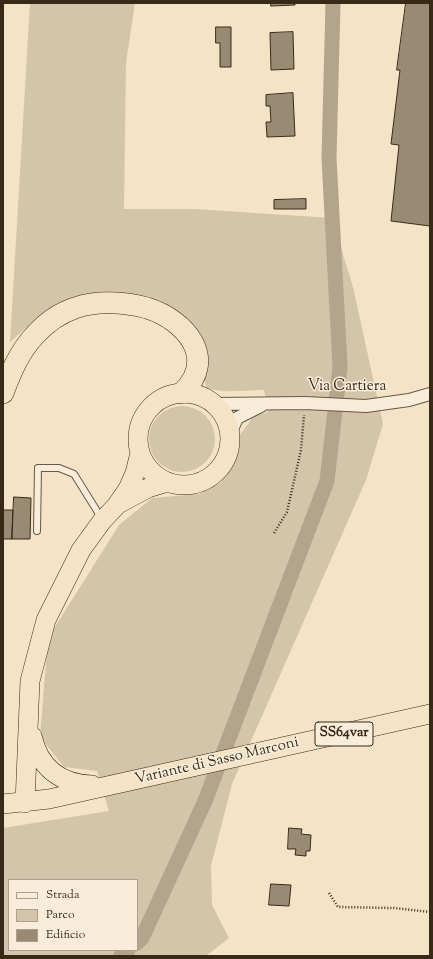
<!DOCTYPE html>
<html>
<head>
<meta charset="utf-8">
<style>
	body { margin:0 }
	#map { position:relative; width:433px; height:959px; overflow:hidden; background:#f4e3c7; font-family:"Sorts Mill Goudy",serif }
	canvas { display:block }
	.frame { position:absolute; inset:0; border:4px solid #392a18; pointer-events:none }
	.legend { position:absolute; left:8px; top:879px; width:130px; height:72px; box-sizing:border-box; background:#f8eddb; border:1px solid #ac9f8d; margin:0; padding:5px 7px; list-style:none; font-size:12px; color:#392a18 }
	.legend li { display:flex; align-items:center; gap:8px; height:20px }
	.legend b { width:20px; border:1px solid #ac9f8d }
</style>
</head>
<body>
<div id="map">
<canvas width="433" height="959"></canvas>
<div class="frame"></div>
<ul class="legend">
<li><b style="height:5px;background:#f8eddb"></b>Strada</li>
<li><b style="height:11px;background:#d4c4a9"></b>Parco</li>
<li><b style="height:11px;background:#9a8a73"></b>Edificio</li>
</ul>
</div>
<script>
const ctx = document.querySelector('canvas').getContext('2d');
ctx.lineJoin = 'round';
function paint(path, color) {
  ctx.fillStyle = color;
  ctx.fill(path, 'evenodd');
}
function trace(path, color, width, dash) {
  ctx.strokeStyle = color;
  ctx.lineWidth = width;
  ctx.lineCap = dash ? 'butt' : 'round';
  ctx.setLineDash(dash || []);
  ctx.stroke(path);
}
function write(font, color, halo, rows, align = 'center') {
  ctx.font = font + ' "Sorts Mill Goudy",serif';
  ctx.lineWidth = 3;
  ctx.setLineDash([]);
  ctx.textBaseline = 'middle';
  ctx.strokeStyle = halo;
  ctx.fillStyle = color;
  for (const [text, x, y, turn = 0] of rows) {
    ctx.save();
    ctx.translate(x, y);
    ctx.rotate((+turn || 0) * Math.PI / 180);
    ctx.textAlign = isNaN(turn) ? turn : align;
    if (halo) ctx.strokeText(text, 0, 0);
    ctx.fillText(text, 0, 0);
    ctx.restore();
  }
}
const green = new Path2D(`
	M30,3H135L126,63L124,209H194L332,218L353,287L383,424L366,480L232,784L211,866L212,905L229,938L206,956H3V828L109,811L97,771L64,767L40,737L48,638L119,525L152,498L199,494L220,483L232,467L239,436L253,417L268,412L264,390C245,390 225,394 207,388L181,317L80,298L42,314L10,342ZM9,880H137V950H9Z
	M149 439a33 33 0 1 1 66 0a33 33 0 1 1-66 0Z`);
const canal = new Path2D(`
	M137,943L142,938L205,801L327,481L340,367L329,158L333,3
	M121,956L128,950`);
const building = new Path2D(`
	M271,3H295V5L271,6Z
	M406,3H430V226L391,221L399,145L391,144L400,70H397Z
	M216,27H231V67H220V43H216Z
	M293,32L294,69L271,70L270,33Z
	M293,93L295,136L267,137L266,122H271L270,106H266V95Z
	M306,199V209H274V200Z
	M14,497L31,498L30,539H12Z
	M3,510H13L12,539H3Z
	M289,828L302,829L301,834L311,835L310,851H306V856L295,855L296,849H288Z
	M271,884L291,885L289,906L269,905Z`);
const path = new Path2D(`
	M274,533L287,512L301,450L304,415
	M329,893L338,907L394,908L430,912`);
const service = new Path2D(`
	M37,531L38,468H59L74,474L102,519`);
const minor = new Path2D(`
	M214,404L305,403L366,406L409,400L430,394
	M230,434L237,418L261,406`);
const trunk = new Path2D(`
	M138 439a46 46 0 1 1 92 0a46 46 0 1 1-92 0Z
	M118,504L148,488L168,482
	M32,736C39,767 60,784 92,785
	M25,803L30,681L46,620L81,550L102,521L117,505L128,489L135,473L140,453
	M3,804L49,799L430,714`);
const motorway = new Path2D(`
	M3,393C11,372 19,352 35,335C45,324 60,313 75,308C97,300 125,302 147,308C186,320 218,359 182,393`);
const shields = [
	[344,734,58]
];
const shieldNames = [
	["SS64var",344,734]
];
const streetNames = [
	["Via Cartiera",347,387],
	["Variante di Sasso Marconi",217,762,-13]
];
paint(green, '#d4c4a9');
trace(canal, '#b4a48c', 15);
paint(building, '#9a8a73');
trace(building, '#392a18', 1);
trace(service, '#685844', 8);
trace(minor, '#685844', 14);
trace(trunk, '#392a18', 20);
trace(motorway, '#392a18', 22);
trace(path, '#392a18', 2.5, [1, 2]);
trace(service, '#f8eddb', 6);
trace(minor, '#f8eddb', 12);
trace(trunk, '#f4e3c7', 19);
trace(motorway, '#f4e3c7', 21);
for (const [x, y, w] of shields) {
  const box = new Path2D();
  box.roundRect(x - w / 2, y - 12, w, 24, 3);
  ctx.fillStyle = '#f8eddb';
  ctx.fill(box);
  trace(box, '#392a18', 1);
}
write('bold 14px', '#392a18', null, shieldNames);
write('15px', '#392a18', '#f8eddb', streetNames);
</script>
</body>
</html>
